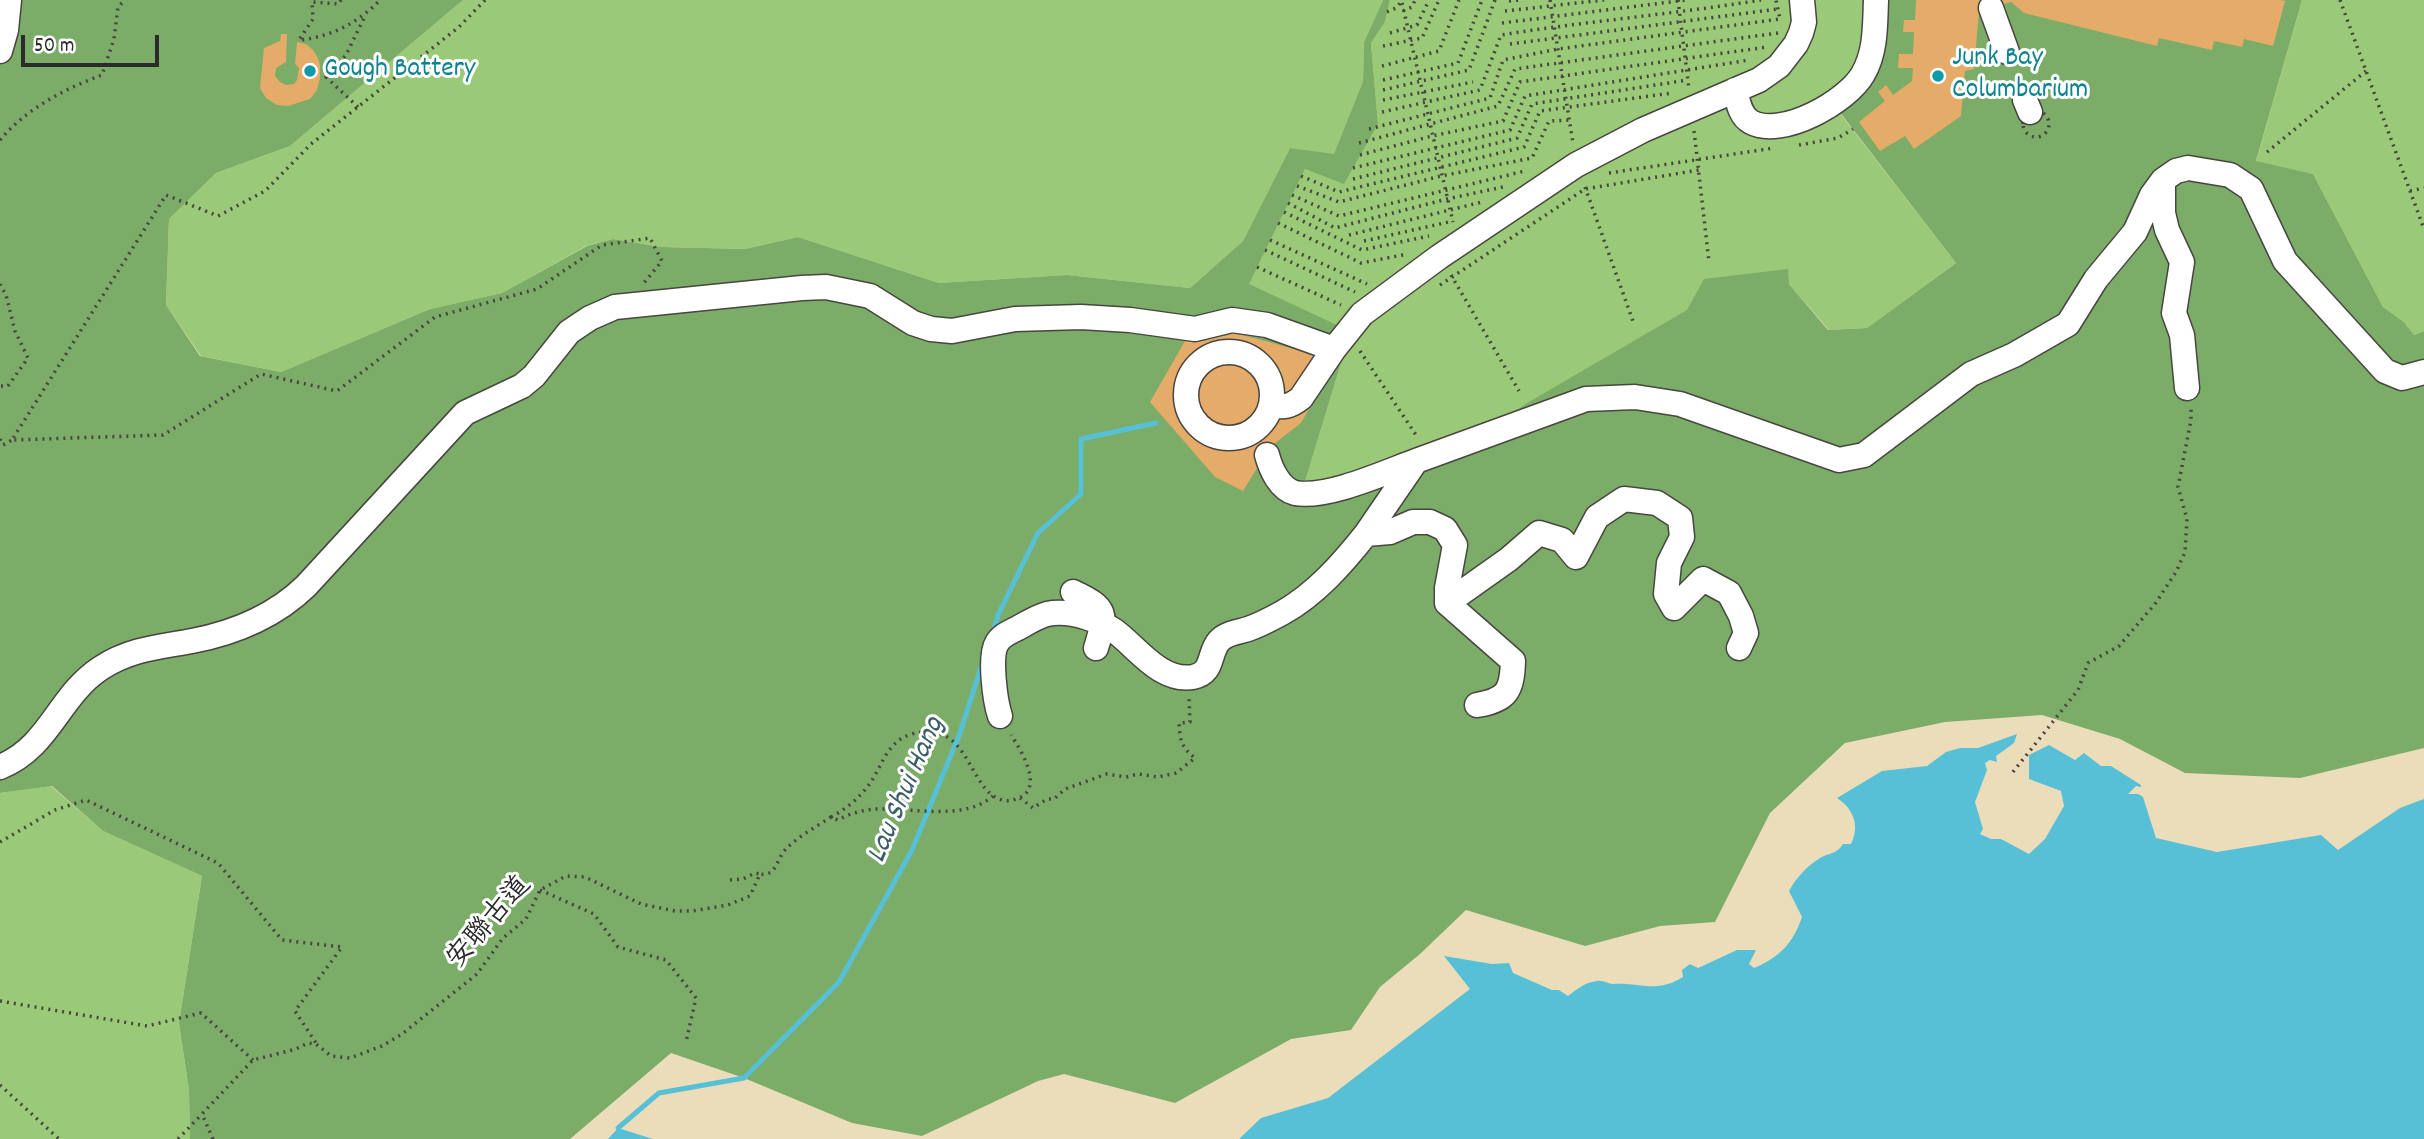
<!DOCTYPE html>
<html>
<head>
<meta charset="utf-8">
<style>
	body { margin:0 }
	#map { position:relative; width:2424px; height:1139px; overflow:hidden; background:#ebddb9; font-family:Dekko,sans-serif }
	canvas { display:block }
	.scale { position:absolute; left:21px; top:35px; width:138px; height:32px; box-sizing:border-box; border:4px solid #2b2b2b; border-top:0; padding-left:9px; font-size:21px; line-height:24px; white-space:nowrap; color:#2b2b2b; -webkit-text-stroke:5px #fff; paint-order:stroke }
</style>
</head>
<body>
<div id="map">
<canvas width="2424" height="1139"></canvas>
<div class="scale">50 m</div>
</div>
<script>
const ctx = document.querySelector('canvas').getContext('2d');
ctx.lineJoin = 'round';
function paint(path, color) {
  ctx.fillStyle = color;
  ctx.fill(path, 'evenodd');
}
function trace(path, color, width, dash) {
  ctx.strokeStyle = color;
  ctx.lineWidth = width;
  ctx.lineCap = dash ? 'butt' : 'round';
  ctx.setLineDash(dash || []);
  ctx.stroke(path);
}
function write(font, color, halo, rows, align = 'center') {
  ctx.font = font + ' Dekko,"LXGW WenKai TC",sans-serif';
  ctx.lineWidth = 6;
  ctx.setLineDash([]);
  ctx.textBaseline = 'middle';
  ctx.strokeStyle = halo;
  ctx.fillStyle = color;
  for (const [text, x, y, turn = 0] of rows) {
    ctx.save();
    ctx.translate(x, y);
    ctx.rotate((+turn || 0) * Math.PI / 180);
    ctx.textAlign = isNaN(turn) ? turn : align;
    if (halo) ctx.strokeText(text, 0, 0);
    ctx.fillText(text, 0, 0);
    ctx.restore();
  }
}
const green = new Path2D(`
	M463,0H1383L1364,42L1363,81L1334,155L1290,148L1243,241L1190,288L1067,275L939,283L798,237L745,249L661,247L613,239L586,246L502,293L430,309L281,372L201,356L166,305L169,219L216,173L290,146Z
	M1390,0H1877L1876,21L1835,107L1956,263L1867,328L1829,330L1789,284L1688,310L1528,403L1448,459L1300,498L1345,350L1248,285L1305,169L1344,183L1378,124L1371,43L1385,22Z
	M2302,0H2424V331L2414,335L2404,322L2383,307L2313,174L2256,162Z
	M51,786L103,831L202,876L179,1023L189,1090L190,1139H0V793Z`);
const forest = new Path2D(`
	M0,0H463L290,146L216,173L169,219L166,305L200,356L281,372L430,309L502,293L587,246L613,239L661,247L745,249L798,237L939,283L1067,275L1190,288L1243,241L1290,148L1334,154L1363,81L1364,42L1383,0H1390L1385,22L1371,43L1378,124L1344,184L1305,169L1249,284L1339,326L1345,350L1300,498L1448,459L1527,403L1687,310L1704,279L1788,269L1789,284L1828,330L1867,328L1956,263L1835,106L1866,75L1877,0H2302L2256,161L2313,174L2383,307L2404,322L2414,335L2424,331V748L2300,778L2185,773L2120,739L2042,715L1945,722L1845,743L1770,813L1715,922L1660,926L1585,946L1466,910L1420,954L1380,987L1351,1030L1291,1039L1175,1103L1064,1074L1038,1081L922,1136L852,1123L744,1078L671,1053L570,1139H190L189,1090L179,1023L202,876L103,831L52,786L0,793Z`);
const water = new Path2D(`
	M2017,734L2014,743L1996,756L1997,762L1990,760L1985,763L1987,770L1975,802L1983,829L1980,834L1991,839H2001L2029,854L2045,839L2064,806L2061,791L2029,779V755L2049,745L2075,760L2084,753L2101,766H2111L2141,785V787L2136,786L2128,794H2138L2143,797L2156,838L2217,852L2321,835L2338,850L2400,808L2424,799V1139H1239L1261,1118L1328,1098L1470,989L1444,956L1492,964L1509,963L1513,973L1552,990H1559L1568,996C1577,989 1586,982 1597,981C1603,980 1608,984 1613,984C1640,982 1656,994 1683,977L1682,970L1690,964L1698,968L1737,950H1756L1749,964L1754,968C1780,957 1793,943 1802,917L1789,891C1795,879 1808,865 1820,858C1829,853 1837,854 1843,844H1851C1860,826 1854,809 1837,798L1882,771L1927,766L1946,752L1960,748H1978Z
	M618,1128L653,1139H608Z`);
const stream = new Path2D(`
	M993,632L998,615L1038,533L1081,494V439L1156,423
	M618,1128L659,1093L744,1078L839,982L912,850L960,733L982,664`);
const building = new Path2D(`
	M1916,0H2280L2285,1L2273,46L2244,39L2242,47L2214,41L2212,50L2159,38L2157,46L2024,13L2011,2L1979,11L1974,69L1965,71L1961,116L1914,149L1905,136L1880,151L1859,122L1885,101L1878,92L1886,85L1893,95L1912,81L1913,68H1898L1899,54H1913L1914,32H1903L1904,20H1915Z
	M281,34H287L286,62L276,68L275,76L280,82L286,85L294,84L297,80L299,68L295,64L297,42L306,44L313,50L318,58L320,66V78L317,90L310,99L288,106L277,105L266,98L260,88L264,48L280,41Z
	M1235,333L1309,353L1335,363L1301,423L1270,447L1243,491L1215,477L1150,402L1185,341H1204Z`);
const path = new Path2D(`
	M341,0L339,4L312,2L313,19L299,40C331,37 358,23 380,0
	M485,0L459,27L311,144L265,191L218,216L166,195L12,440L163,435L261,374L337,391L435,317L537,289L602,245L650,238L662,261L643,284
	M1550,0L1573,143
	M1678,0L1689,89
	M2340,0L2424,229
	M1509,1L1520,0
	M1402,3L1453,222
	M1403,11L1412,7L1415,0
	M1505,11L1604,0
	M1387,12L1396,8L1403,0
	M1502,23L1686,0
	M1390,33L1417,25L1429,0
	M1510,44L1778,9
	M1383,46L1422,38L1439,0
	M1382,66L1439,51L1459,0
	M1383,80L1458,63L1482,0
	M1383,90L1469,70L1495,0
	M1383,100L1473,82
	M358,107L326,77L346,55L365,16
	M2023 124a13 13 0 1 1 26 0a13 13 0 1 1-26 0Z
	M1382,112L1480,90L1501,35C1588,21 1675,14 1761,0
	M1369,129L1490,98L1503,60L1558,49L1780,19L1776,0
	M1694,131L1709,262
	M0,140C26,109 64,89 102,75L114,39L118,7L125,0
	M1359,143L1498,106L1515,69L1778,33
	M1799,145L1838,138L1853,129
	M2267,152L2366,71
	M1360,155L1432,136L1503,121L1520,82L1767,47
	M1353,168L1510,130L1525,96L1749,60
	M1609,173L1774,148
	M1301,176L1339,192L1524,147L1540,111L1672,93
	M1353,179L1517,138L1532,104L1688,80
	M1297,186L1339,202L1441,176L1532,158L1549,121L1569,120
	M1585,187L1634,324
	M2410,191L2424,188
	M1292,195L1339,216L1525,171
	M1288,203L1335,228L1447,199L1503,187
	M1284,212L1362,250L1429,236
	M1278,223L1361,263L1408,254
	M1349,235L1482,202
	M1270,240L1367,284
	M1364,241L1453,221
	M1265,250L1355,292
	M1257,267L1341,305
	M1451,275L1519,391
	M0,284L6,295L15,331L28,358L8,386H0
	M1440,285L1585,189L1699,170
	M1360,351L1418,438
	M0,439L3,445L12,440
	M2013,772L2078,690L2088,663L2119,646L2155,604L2176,572L2185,552L2187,519L2178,487L2191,420V407
	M1020,798L1033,808L1047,799H1054L1065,789L1107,774L1126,777L1138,774L1158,777L1176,773L1195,758C1181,747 1180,740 1179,723L1190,722L1189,697
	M831,817C845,810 858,799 868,786C882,768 886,741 912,734C966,719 967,780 995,797C1002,801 1009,802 1016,799C1046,790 1021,750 1011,735
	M0,842L55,810L86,800L218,863L282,940L342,947L295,1011L316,1043
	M730,880L743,879L755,873L760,874
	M540,890L594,914L618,947L666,960L696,998L686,1042
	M0,1001L147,1026L201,1013L253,1060
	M0,1085L59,1139
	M178,1139L202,1114
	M213,1139L202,1114L253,1060L296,1049L308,1043L316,1044L331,1056L350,1058L382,1046L402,1034L477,974L503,938L526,919L540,890L566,876L585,877L641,904L675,911H692L728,905L750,896L760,874C776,877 777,859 785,850C797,837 816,827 831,817L838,820C851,813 865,809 880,809C915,808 964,821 993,796`);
const minor = new Path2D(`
	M1991,8L2007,52
	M0,51L6,30L9,0
	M1735,90C1738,102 1740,116 1751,122C1782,139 1848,101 1863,74C1876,52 1875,25 1876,0
	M2025,100L2030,112
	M2163,181V213L2167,230L2182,262L2174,313L2182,335L2187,388
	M1186 395a43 43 0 1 1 86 0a43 43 0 1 1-86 0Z
	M1271,405C1284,408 1291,406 1301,398L1334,349L1362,314L1439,257L1576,165L1643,130L1759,80L1779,66L1796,44L1801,33L1804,22L1802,0
	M1267,455C1271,470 1280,489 1295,493C1327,499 1386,472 1416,461L1366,534L1390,532L1413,522H1430L1445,529L1455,545L1447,588V603L1509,559L1539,533L1562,540L1576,557L1597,517L1624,499L1657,503L1680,518L1682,537L1669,563L1666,594L1674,608L1703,579L1729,593L1741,616L1746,633L1739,648
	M1416,461L1586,399L1635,397L1680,404L1839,460L1864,455L1971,374L2014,355L2068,324L2096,279L2135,232L2152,195L2163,180L2176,171L2188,168L2230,175L2251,189L2285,261L2385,371L2402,378L2424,372
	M1073,592C1107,608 1107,613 1096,648
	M1447,603L1513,661C1512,691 1507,700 1477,705
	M1000,716C995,701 989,656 997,643C1001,636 1008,633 1014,630C1024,625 1036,617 1047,614C1071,609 1104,621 1121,636C1141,653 1163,682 1193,677C1214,673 1208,654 1219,641C1226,633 1239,632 1248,629C1260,625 1271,619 1282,613C1316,594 1342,564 1366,534
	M0,767C50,747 58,696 101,668C130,649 159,647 192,641C234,633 275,616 306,586L465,413L522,386L534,376L569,332L590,318L615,307L802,288L826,287L870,296L913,323L931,329L952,331L1015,319L1081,317L1130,320L1195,329L1232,320L1267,325L1334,349`);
const markers = [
	[310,71,7,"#0f9aa8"],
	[1938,76,7,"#0f9aa8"]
];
const cultureNames = [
	["Junk Bay",1952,60],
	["Columbarium",1952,92],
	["Gough Battery",324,71]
];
const streetNames = [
	["安聯古道",491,924,-49]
];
const waterNames = [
	["Lau Shui Hang",908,791,-67]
];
paint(green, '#9ac977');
paint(forest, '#7bad68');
paint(water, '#58c0d6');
trace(stream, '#58c0d6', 5);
paint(building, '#e4ab69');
trace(minor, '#484640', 27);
trace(path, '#484640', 3.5, [2, 5]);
trace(minor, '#fff', 24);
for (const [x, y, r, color] of markers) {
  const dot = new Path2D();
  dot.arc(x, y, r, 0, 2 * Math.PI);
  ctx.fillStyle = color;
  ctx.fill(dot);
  trace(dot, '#fff', 2.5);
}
write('28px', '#0d838f', '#fff', cultureNames, 'left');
write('28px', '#2b2b2b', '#fff', streetNames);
write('italic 30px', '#3b5f67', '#fff', waterNames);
</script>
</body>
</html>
